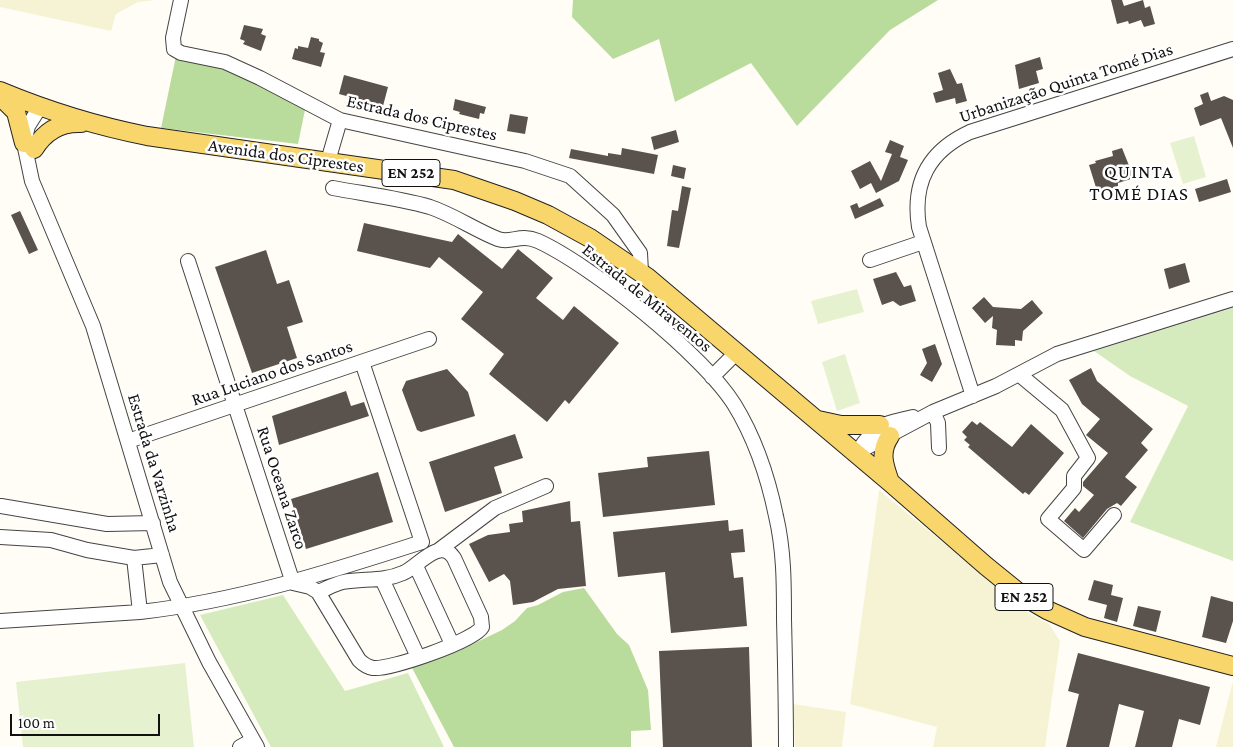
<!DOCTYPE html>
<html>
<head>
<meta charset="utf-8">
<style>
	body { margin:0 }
	#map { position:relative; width:1233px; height:747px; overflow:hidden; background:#fffdf5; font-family:"Crimson Pro",serif }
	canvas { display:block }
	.scale { position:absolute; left:10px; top:714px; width:150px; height:22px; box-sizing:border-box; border:2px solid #111; border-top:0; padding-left:6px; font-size:15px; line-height:18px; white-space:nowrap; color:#111; -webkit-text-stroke:4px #fff; paint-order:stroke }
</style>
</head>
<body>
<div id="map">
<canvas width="1233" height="747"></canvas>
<div class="scale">100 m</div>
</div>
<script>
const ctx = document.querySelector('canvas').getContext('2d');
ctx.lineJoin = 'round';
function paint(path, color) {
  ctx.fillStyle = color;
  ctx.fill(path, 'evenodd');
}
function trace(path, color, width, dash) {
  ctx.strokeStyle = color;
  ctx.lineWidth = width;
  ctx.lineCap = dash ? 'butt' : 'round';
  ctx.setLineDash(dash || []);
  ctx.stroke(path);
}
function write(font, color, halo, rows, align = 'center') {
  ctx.font = font + ' "Crimson Pro",serif';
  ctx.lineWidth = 5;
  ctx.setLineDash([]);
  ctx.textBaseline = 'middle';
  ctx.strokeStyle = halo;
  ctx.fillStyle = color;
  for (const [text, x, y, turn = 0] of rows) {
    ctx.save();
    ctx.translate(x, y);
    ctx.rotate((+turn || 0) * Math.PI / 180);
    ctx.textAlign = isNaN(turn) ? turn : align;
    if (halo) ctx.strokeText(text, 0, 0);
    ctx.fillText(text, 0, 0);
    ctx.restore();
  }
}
const farmland = new Path2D(`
	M0,0H155L138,2L116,14L111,31L0,7Z
	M879,490L1029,613L1049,624L1060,641L1045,747H933L937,727L850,704Z
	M1233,681V747H1216Z
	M793,704L846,712L842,747H795Z`);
const green = new Path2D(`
	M1233,308V561L1130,522L1188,406L1130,376L1094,351Z
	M283,595L345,691L408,673L444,747H271L200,615Z`);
const forest = new Path2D(`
	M573,0H938L890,30L797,126L751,63L675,102L659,39L613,59L572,17Z
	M176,56L205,62L306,105L298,144L161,128Z
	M584,588L617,634L629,645L648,690L651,730L631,731V747H454L411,666L456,652L502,630L515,621L527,608L538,605L563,592Z`);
const pitch = new Path2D(`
	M1194,136L1206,177L1183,184L1170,143Z
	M857,289L864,312L818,324L811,301Z
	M845,354L860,403L837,411L822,362Z
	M185,663L194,747H23L16,682Z`);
const building = new Path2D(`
	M1111,0H1122L1124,6L1143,0L1145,8L1150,6L1155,24L1144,27L1141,20L1129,24L1128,21L1117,24Z
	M244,25L263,29L261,34L266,36L261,51L243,44L245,41L240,39Z
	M311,37L319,39V41L323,43L320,52L325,53L321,67L292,59L295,48L298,49V46L308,48Z
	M1040,57L1043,69L1036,71L1039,83L1019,89L1015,65Z
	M950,69L957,84L962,83L967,101L956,104L955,98L936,103L933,93L943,90L938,73Z
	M344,75L388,87L383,106L339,94Z
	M1208,92L1211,101L1224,96L1233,100V148L1221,118L1200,126L1194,108L1203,104L1200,95Z
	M455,99L486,107L484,114L480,113L479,119L459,114L460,112L453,110Z
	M510,114L528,117L525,134L507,131Z
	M676,130L679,142L654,150L651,137Z
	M890,140L904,146L900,157L908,160L899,181L876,193L871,183L860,189L851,171L870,161L881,181L892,154L885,152Z
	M622,148L658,155L654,174L569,158L571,149L608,156V153L621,155Z
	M1122,148L1134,178L1118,183V186L1098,194L1089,165L1096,163L1095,161L1113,156L1112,151Z
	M673,165L686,168L684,179L671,176Z
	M1227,179L1231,192L1199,202L1195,189Z
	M682,186L691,188L679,248L667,246L672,210L678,211Z
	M880,198L884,206L855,219L850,206L857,203L859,208Z
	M20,211L38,250L29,254L11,215Z
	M364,223L452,242L458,234L502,269L518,249L553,278L536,298L563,320L574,306L619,343L569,404L565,400L547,422L489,374L504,354L461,319L483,292L439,257L430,268L357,251Z
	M266,250L277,284L289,280L303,322L287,327L297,358L252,373L215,267Z
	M1185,263L1190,282L1169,289L1164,269Z
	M896,272L904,287L911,285L916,301L900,306L893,301L882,305L873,279Z
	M984,297L993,307L1021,309L1032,300L1043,313L1023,331L1022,341L1015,340V346L996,345L997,330L992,328L993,316L985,323L972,308Z
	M935,344L942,364L932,382L920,375L927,363L922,349Z
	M1091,368L1097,381L1153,429L1141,443L1148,450L1125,477L1137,487L1121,506L1117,503L1107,509L1083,538L1064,521L1075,508L1079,512L1094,495L1083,486V482L1108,453L1086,435L1100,419L1082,404L1069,380Z
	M447,369L468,392L475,416L421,432L417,430L402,390L406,381Z
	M346,391L351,406L364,402L369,416L279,445L272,416Z
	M972,421L977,425L980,422L1012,447L1031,424L1064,453L1029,495L1025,492L1023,494L968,447L970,445L964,440L967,437L962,432Z
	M515,434L523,458L494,467L502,493L445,512L429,462Z
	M709,451L715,505L603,517L598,473L648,467L647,457Z
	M378,472L393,522L306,549L291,499Z
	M570,501L571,522L580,521L586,586L558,589L533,602L513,605L510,581L504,574L489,582L469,544L488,535L510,532L509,524L523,522L522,511Z
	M728,520L729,531L743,529L745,552L731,553L734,578L743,577L747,626L671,633L665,572L618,577L613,532Z
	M1094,580L1113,585L1111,595L1123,598L1117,622L1104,618L1107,605L1088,600Z
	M1211,596L1233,602V621L1226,643L1202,637Z
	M1138,606L1161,611L1156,632L1133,626Z
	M749,647L752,747H663L659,651Z
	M1078,653L1210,687L1200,725L1179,719L1172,747H1135L1144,711L1119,704L1109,747H1066L1079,694L1068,691Z`);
const minor = new Path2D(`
	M181,0L173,38L174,49L181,53L225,62L260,78L340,120L525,161L570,176L613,215L640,253L641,272
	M40,107L28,126L24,143L32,181L93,326L170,582L209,662L257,747
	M328,161L340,120
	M333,188C365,194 399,198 430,207C454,215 475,230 498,239C511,244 520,233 538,241C591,265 703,355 734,404C755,438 768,477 776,516C784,550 784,584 784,619C785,661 786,704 786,747
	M870,260L923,242
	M188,261L293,583L310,587L318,592L359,660C363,664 367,667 373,668C390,670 474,641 482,627L481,617L454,558C440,536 418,567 403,573C383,582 363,578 343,582C334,584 326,589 318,592
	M1020,375L1062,410L1088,458L1074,476V488L1048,519L1084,550L1114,515
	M712,377L737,352
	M973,396L919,227C912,182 929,151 970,132L1233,49
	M933,412L938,423L939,448
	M128,441L429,339
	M858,451C877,423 881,425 913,417
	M856,453L933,412L996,386L1057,354L1233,299
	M1,506L107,524L153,523
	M0,537L51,540L87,550L134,558
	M439,550L495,508L546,486
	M162,555L134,558L140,612C238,601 329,572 422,542L362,362
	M416,566L452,644
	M382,579L418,657
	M0,621L140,612
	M240,747L253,740`);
const major = new Path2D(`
	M0,91C48,111 97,126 147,136L454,180L515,201L548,215L590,238L647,277L891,483L986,566L1023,596L1047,610L1085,627L1233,666
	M0,96L16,112L24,143
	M34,149C45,131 60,122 81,123
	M818,420L841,425H880
	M890,436C879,452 884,465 890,482`);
const shields = [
	[411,173,58],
	[1024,597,58]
];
const shieldNames = [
	["EN 252",411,173],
	["EN 252",1024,597]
];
const streetNames = [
	["Urbanização Quinta Tomé Dias",1066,83,-18],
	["Estrada dos Ciprestes",422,118,13],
	["Avenida dos Ciprestes",286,156,8],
	["Estrada de Miraventos",647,298,39],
	["Rua Luciano dos Santos",272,373,-19],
	["Estrada da Varzinha",154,463,73],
	["Rua Oceana Zarco",282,488,72]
];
const neighbourhoodNames = [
	["QUINTA",1139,172],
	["TOMÉ DIAS",1139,194]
];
paint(farmland, '#f6f3d4');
paint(green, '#d5ebbd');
paint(forest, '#b9dc9c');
paint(pitch, '#e6f2cf');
paint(building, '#5a524d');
trace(minor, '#444', 16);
trace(major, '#222', 20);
trace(minor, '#fff', 14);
trace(major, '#f9d66b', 18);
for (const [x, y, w] of shields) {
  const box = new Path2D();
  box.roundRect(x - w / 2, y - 13.5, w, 27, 4);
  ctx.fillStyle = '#fff';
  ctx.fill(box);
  trace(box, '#111', 1);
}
write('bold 16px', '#111', null, shieldNames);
write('18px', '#111', '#fff', streetNames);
ctx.letterSpacing = '1px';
write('19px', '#111', '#fff', neighbourhoodNames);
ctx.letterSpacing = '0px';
</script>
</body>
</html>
